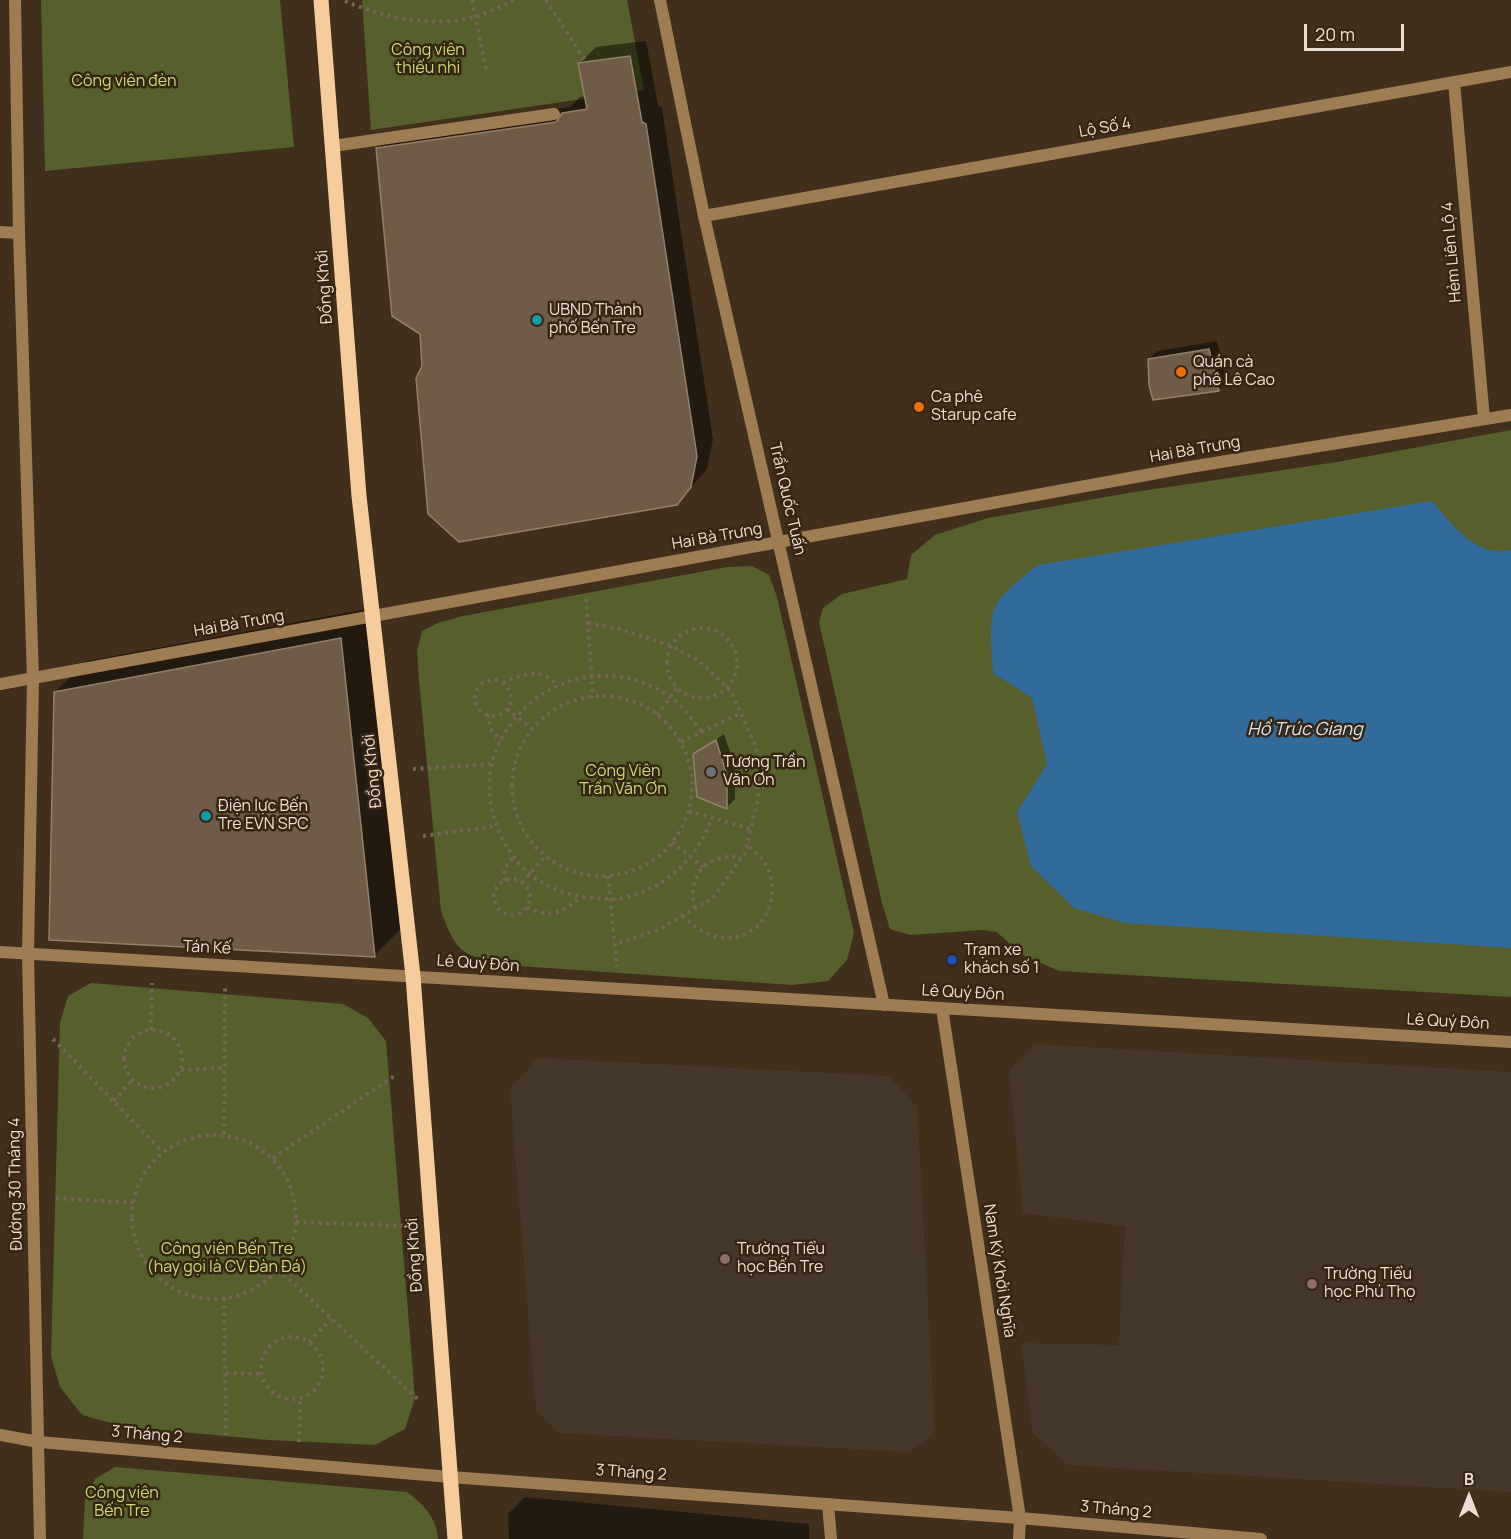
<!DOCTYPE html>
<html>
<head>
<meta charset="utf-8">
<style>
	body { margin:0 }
	#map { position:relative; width:1511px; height:1539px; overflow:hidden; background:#412f1d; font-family:Manrope,sans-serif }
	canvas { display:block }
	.north { position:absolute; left:1439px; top:1467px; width:60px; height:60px; -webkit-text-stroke:4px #372513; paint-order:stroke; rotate:0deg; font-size:16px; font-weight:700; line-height:24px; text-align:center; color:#ebdfd4 }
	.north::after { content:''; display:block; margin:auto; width:21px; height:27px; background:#ebdfd4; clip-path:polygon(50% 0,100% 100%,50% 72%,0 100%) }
	.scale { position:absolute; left:1304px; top:24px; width:100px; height:27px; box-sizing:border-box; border:3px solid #ebdfd4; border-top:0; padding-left:8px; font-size:18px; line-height:21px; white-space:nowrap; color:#ebdfd4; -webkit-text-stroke:4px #372513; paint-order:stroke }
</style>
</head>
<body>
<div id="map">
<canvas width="1511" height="1539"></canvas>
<div class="north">B</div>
<div class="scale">20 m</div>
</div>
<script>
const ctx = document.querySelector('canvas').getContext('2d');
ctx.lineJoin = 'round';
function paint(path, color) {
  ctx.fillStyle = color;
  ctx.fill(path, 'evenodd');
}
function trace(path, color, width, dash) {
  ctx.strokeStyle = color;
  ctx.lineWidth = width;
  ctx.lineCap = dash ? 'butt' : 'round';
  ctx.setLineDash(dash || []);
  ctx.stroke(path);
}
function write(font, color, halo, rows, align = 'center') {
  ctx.font = font + ' Manrope,sans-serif';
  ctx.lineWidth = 5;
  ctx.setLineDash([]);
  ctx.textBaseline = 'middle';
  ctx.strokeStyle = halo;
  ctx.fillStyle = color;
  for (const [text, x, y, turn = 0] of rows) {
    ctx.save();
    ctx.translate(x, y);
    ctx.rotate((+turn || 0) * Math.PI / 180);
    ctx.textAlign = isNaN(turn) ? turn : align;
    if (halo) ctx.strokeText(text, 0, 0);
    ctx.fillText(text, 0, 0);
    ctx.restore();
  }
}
const education = new Path2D(`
	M1035,1044L1511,1072V1492L1068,1465L1033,1433L1021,1343L1119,1345L1125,1226L1023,1213L1009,1070Z
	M538,1058L889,1076L917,1107L935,1433L909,1452L559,1433L536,1411L510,1089Z`);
const green = new Path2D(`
	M41,0H280L294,147L45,171Z
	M362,0H627L644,90L371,130Z
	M1511,430V997L1059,971L1021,954L997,932L982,930L910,935L890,929L882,903L819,622L823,608L842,594L907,579L911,555L935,535L988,518L1128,493L1337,462Z
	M752,566L769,575L777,597L854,933L847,960L828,981L792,985L505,965C461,954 457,954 441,911L419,680L417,651L422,631L438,623L463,616L727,567Z
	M91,983L343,1004L368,1018L386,1041L415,1398L405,1429L375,1445L269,1440L126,1427L82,1415L60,1387L51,1356L60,1022L68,996Z
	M115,1467L407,1492C423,1504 437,1518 438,1539H83L85,1499L95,1479Z`);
const water = new Path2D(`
	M1432,501C1452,525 1477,558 1511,550V948L1125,923L1074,908L1031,866L1017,812L1047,764L1032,698L993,673C990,608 984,607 1038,565Z`);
const shadow = new Path2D(`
	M646,41L658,105L662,108L713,439L707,469L677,503L423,366L421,333L377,149L394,132L570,107L580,97L586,96L580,63L596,47Z
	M1217,341L1227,382L1218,390L1149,360L1157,351Z
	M372,608L406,924L375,955L55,692L87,661Z
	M724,734L735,766V799L727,807L695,755Z
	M525,1497L809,1524V1539H509L508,1514Z`);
const building = new Path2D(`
	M630,56L642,122L646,124L697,456L691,487L677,505L459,542L428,514L416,378L422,366L420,334L392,316L376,148L556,122L562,113L587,109L578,63Z
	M1209,349L1219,391L1153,400L1149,385L1148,359Z
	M341,638L375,957L49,940L54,692Z
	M716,740L727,775V809L697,797L693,754Z`);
const path = new Path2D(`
	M472,0L487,74
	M546,0L586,62
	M345,1C383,18 434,28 475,17C488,13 501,6 514,0
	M586,599L593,697
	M588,623L620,629L671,646L699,661L731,691L756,747L758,799L745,853L713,898L658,930L615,944
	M667 663a35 35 0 1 1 70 0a35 35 0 1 1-70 0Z
	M475 698a18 18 0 1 1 36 0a18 18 0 1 1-36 0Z
	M503,683C520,674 544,667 558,686
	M512 786a90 90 0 1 1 180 0a90 90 0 1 1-180 0Z
	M507,709L532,729
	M487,714L492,731L501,741
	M657,715L677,688
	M701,731C694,722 686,711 678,703C616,652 528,676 497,748C476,795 501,863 547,885C570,897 593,899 617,899C625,899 632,895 639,893C675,880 699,853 712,818
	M681,742L741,713
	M413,769L493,764
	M689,811L751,829
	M423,836L496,826
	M672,842L703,867
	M608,876L617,967
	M494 897a18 18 0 1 1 36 0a18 18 0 1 1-36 0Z
	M505,881L504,869L514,856
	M522,883L545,856
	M527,907C546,918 565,914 579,897
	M695,908C686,877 708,851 741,858
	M682,916C692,924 702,933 714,936C768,951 796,875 747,846
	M124 1059a29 29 0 1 1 58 0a29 29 0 1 1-58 0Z
	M151,1030L152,983
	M53,1039L163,1152
	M181,1070L224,1068
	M114,1101L132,1080
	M224,1134L225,988
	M132 1217a82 82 0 1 1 164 0a82 82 0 1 1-164 0Z
	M273,1158L397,1074
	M56,1198L133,1203
	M296,1222L406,1226
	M278,1269L420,1401
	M224,1298L226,1435
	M261 1368a31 31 0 1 1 62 0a31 31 0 1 1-62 0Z
	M309,1342L331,1319
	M226,1373L262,1374
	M299,1442L300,1398`);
const service = new Path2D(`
	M828,1504L831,1539`);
const minor = new Path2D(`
	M1454,82L1484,419
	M333,146L554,114
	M704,216L1511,72
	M0,232L19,233
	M0,684L1190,467L1511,415
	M0,952L1511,1042
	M942,1008L1020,1518L1019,1539
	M0,1435L39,1442L450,1477L1020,1518L1261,1539`);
const tertiary = new Path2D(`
	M15,0L19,233L33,679L28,954L40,1539
	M660,0L704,216L884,1005`);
const primary = new Path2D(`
	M321,0L359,496L413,976L455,1539`);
const markers = [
	[537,320,6,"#0f9aa8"],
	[1181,372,6,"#e8710a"],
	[919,407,6,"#e8710a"],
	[711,772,6,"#6b7280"],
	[206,816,6,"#0f9aa8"],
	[952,960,6,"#1a4fb4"],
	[725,1259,6,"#8d6e63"],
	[1312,1284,6,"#8d6e63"]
];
const parkNames = [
	["Công viên",428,51],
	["thiếu nhi",428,69],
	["Công viên đèn",124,82],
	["Công Viên",623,772],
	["Trần Văn Ơn",623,790],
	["Công viên Bến Tre",227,1250],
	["(hay gọi là CV Đàn Đá)",227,1268],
	["Công viên",122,1494],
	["Bến Tre",122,1512]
];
const streetNames = [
	["Lộ Số 4",1105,128,-10],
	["Hẻm Liên Lộ 4",1452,252,-95],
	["Đồng Khởi",325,287,-94],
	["Hai Bà Trưng",1195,450,-10],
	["Trần Quốc Tuấn",787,499,77],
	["Hai Bà Trưng",717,537,-10],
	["Hai Bà Trưng",239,624,-10],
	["Đồng Khởi",373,771,-96],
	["Tán Kế",207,948,3],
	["Lê Quý Đôn",478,964,4],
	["Lê Quý Đôn",963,993,3],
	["Lê Quý Đôn",1448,1022,3],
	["Đường 30 Tháng 4",16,1184,-91],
	["Đồng Khởi",415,1255,-94],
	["Nam Kỳ Khởi Nghĩa",999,1271,81],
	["3 Tháng 2",147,1435,5],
	["3 Tháng 2",631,1473,4],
	["3 Tháng 2",1116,1510,5]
];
const poiNames = [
	["UBND Thành",549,311],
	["phố Bến Tre",549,329],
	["Quán cà",1193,363],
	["phê Lê Cao",1193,381],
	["Ca phê",931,398],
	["Starup cafe",931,416],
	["Tượng Trần",723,763],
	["Văn Ơn",723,781],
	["Điện lực Bến",218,807],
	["Tre EVN SPC",218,825],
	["Trạm xe",964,951],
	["khách số 1",964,969],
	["Trường Tiểu",737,1250],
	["học Bến Tre",737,1268],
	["Trường Tiểu",1324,1275],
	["học Phú Thọ",1324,1293]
];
const waterNames = [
	["Hồ Trúc Giang",1305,730]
];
paint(education, '#45382a');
paint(green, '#575f2c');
paint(water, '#306b9b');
paint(shadow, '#0007');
paint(building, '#6f5c48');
trace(building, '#94806a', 1.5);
trace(path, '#756555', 4, [3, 4.5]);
trace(service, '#9e7d53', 12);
trace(minor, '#9e7d53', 12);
trace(tertiary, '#9e7d53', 12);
trace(primary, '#f6cd9a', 15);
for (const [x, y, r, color] of markers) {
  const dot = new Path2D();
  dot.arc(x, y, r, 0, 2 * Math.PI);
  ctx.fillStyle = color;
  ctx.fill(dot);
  trace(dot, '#372513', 2);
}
write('16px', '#cada75', '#372513', parkNames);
write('16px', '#ebdfd4', '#372513', streetNames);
write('16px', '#ebdfd4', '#372513', poiNames, 'left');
write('italic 18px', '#d6e5f3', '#372513', waterNames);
</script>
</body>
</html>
